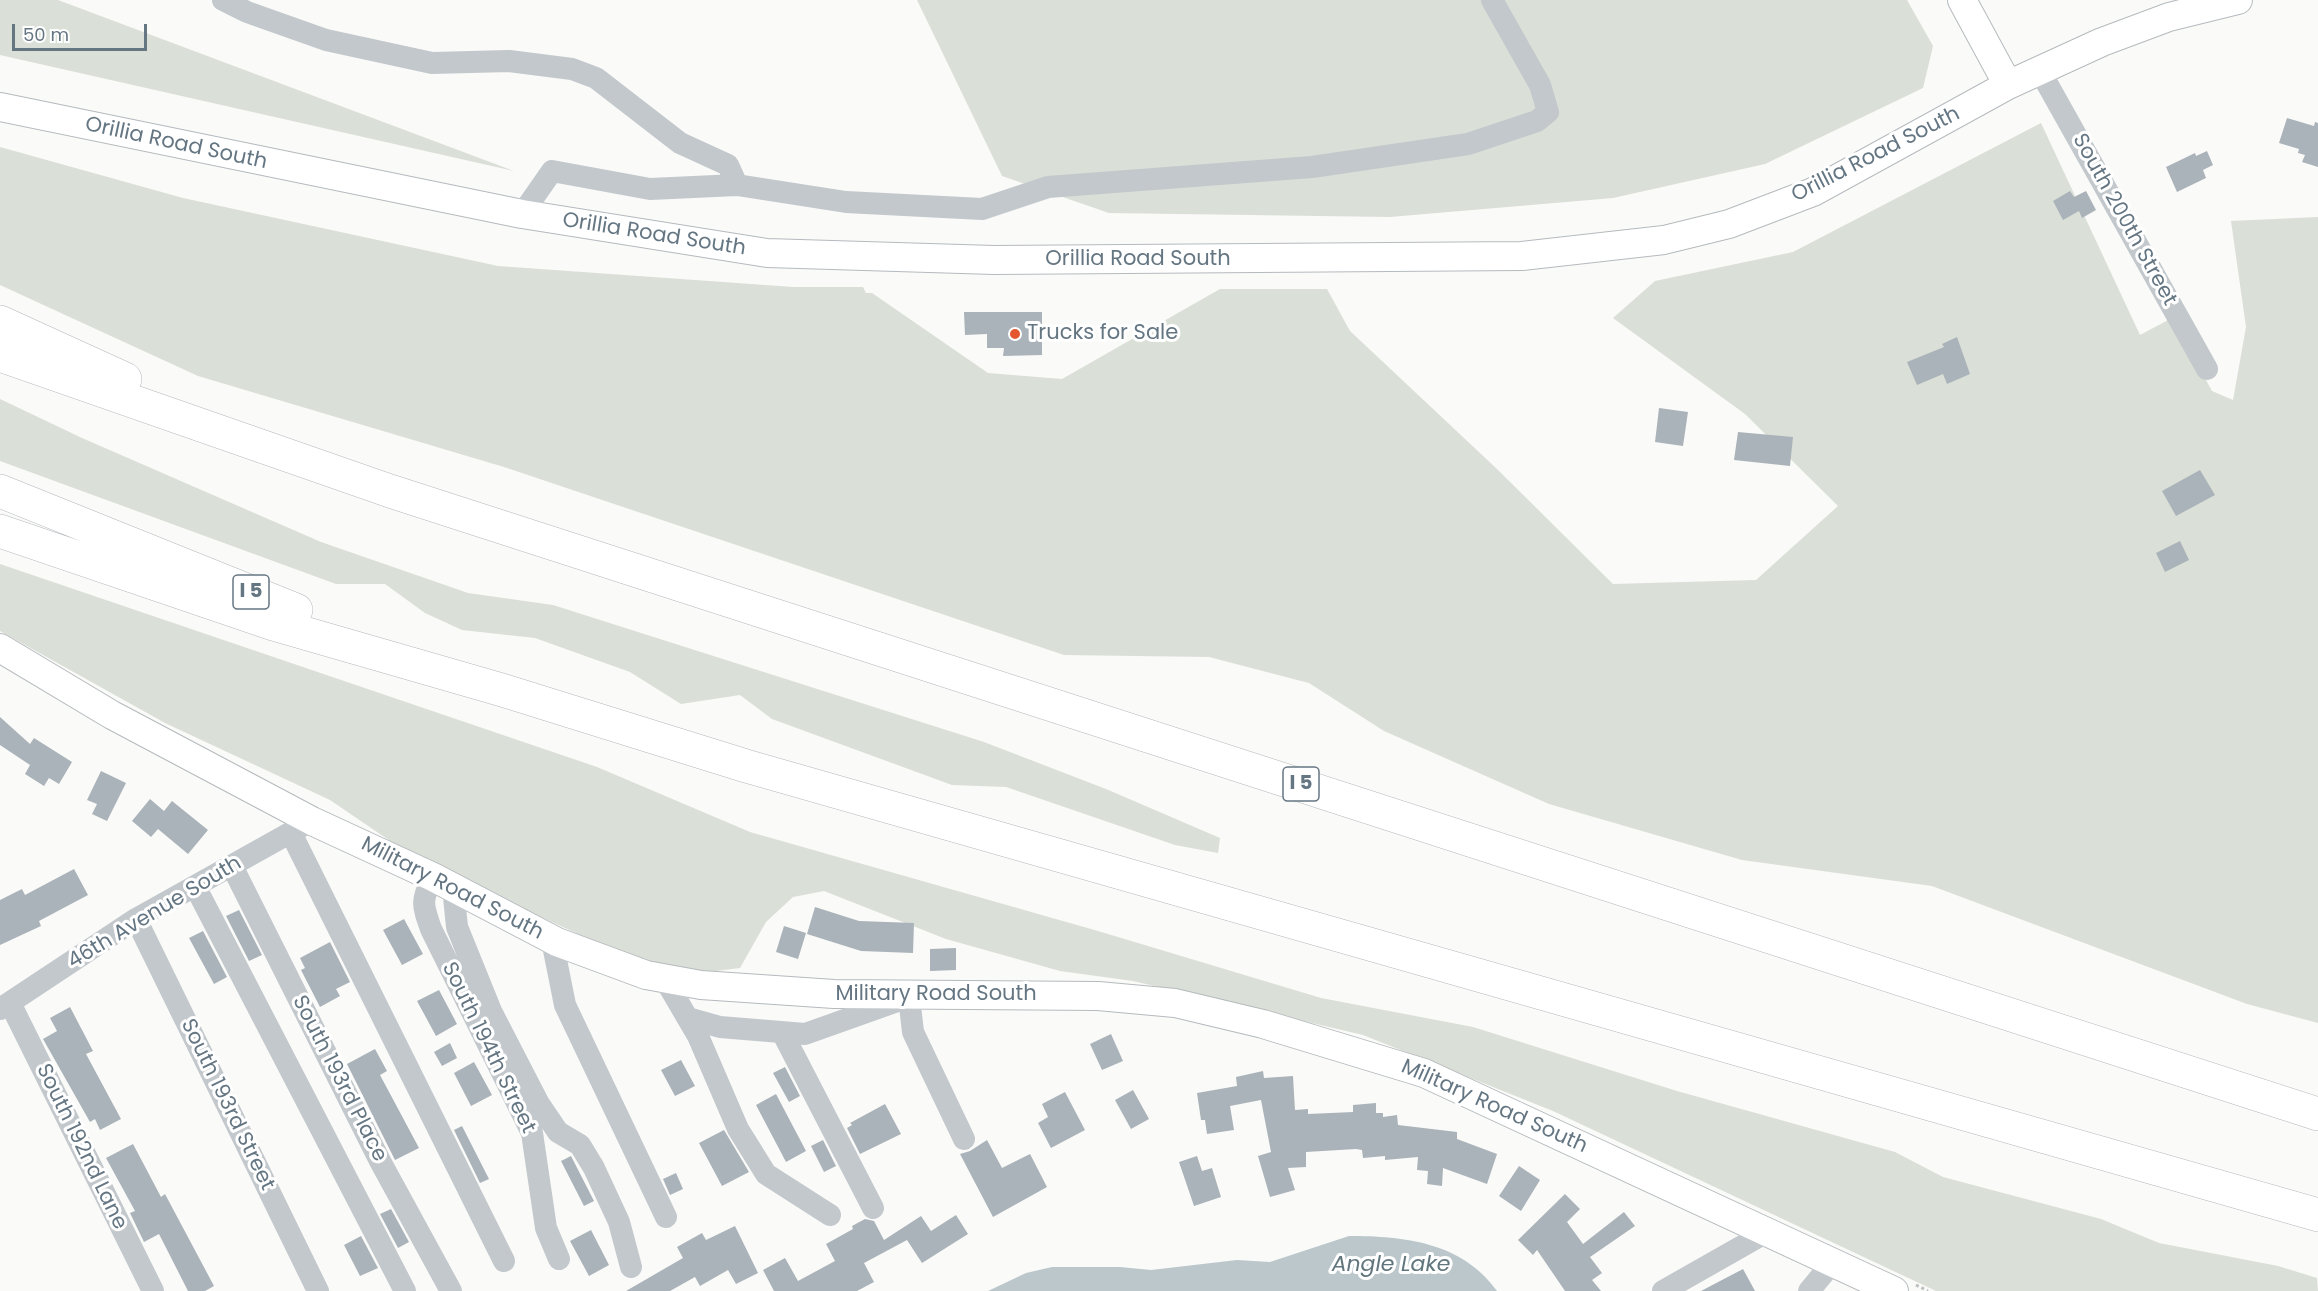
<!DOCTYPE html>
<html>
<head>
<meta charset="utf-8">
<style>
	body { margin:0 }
	#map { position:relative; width:2318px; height:1291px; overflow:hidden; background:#fafaf8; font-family:Poppins,sans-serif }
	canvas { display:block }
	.scale { position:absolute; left:12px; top:24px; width:135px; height:27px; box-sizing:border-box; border:3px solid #657683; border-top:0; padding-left:8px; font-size:18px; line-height:21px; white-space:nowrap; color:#657683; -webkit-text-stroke:4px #fff; paint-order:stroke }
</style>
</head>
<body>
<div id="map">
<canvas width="2318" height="1291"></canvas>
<div class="scale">50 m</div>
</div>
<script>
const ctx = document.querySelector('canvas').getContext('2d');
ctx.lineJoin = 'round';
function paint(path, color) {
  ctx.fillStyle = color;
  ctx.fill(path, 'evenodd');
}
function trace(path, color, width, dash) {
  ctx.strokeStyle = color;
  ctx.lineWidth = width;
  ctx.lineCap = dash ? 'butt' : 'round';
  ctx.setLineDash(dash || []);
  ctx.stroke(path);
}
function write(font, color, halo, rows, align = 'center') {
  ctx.font = font + ' Poppins,sans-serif';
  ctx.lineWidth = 6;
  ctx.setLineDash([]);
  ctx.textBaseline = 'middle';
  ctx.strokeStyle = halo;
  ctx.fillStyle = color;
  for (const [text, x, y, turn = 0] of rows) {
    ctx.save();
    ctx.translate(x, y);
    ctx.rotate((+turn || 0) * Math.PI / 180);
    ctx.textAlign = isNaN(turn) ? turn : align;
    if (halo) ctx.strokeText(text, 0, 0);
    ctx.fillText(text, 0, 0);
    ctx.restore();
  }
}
const green = new Path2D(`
	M0,0H58L514,171L0,55Z
	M917,0H1907L1933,46L1923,88L1765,164L1613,198L1390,217L1109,213L1002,176Z
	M2041,123L2140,335L2172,318L2212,391L2233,400L2246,327L2231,221L2318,217V1023L2247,1004L1932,886L1742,860L1549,804L1384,731L1309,683L1209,657L1064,655L504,467L198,376L0,285V147L183,198L498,266L793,287H863L866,293H872L988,373L1062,379L1220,289H1327L1350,331L1497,469L1613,584L1756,580L1838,506L1745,414L1613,318L1655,281L1793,252Z
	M0,399L82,438L321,542L468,593L553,605L984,742L1106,789L1220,838L1218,853L1175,845L1006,787L952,785L772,719L740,695L681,704L630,672L535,638L462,630L425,613L385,584H336L0,461Z
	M0,564L597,767L750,832L1098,931L1321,998L1473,1027L1677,1091L1895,1152L1943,1177L2101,1219L2159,1243L2278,1266L2317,1278L2318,1291H1936L1553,1111L1363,1035L1133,981L1060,971L946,939L824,891L793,897L766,922L740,968L708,972L628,957L515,905L399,847L330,800L165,723L0,631Z`);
const water = new Path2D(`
	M1349,1236C1404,1236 1462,1242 1497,1291H988L1026,1273L1052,1267H1120L1151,1270L1237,1260L1270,1262Z`);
const building = new Path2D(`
	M2287,118L2314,126L2315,122L2318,123V167L2302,162L2305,155L2298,153L2299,149L2279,143Z
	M2207,151L2213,165L2203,170L2206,178L2177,192L2166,167L2195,153L2196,156Z
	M2070,191L2074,197L2086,191L2096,210L2082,218L2079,211L2063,220L2053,201Z
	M964,312H1042V355L1003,356L1004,348H987V334L965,335Z
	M1957,337L1970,374L1947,384L1943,374L1917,385L1907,362L1944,347L1942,344Z
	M1659,408L1688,412L1683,446L1655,442Z
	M1738,432L1793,437L1790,466L1734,460Z
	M2200,470L2215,495L2176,516L2162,491Z
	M2180,541L2189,560L2165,572L2156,553Z
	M0,717L30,744L34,738L72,762L59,784L49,778L44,786L25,774L30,765L0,745Z
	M101,771L126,783L107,821L92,814L97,804L87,800Z
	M150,799L164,811L172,801L208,830L188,854L158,829L151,837L132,821Z
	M74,869L88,895L39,921L41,926L0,945V900L22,889L25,895Z
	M815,907L859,921L914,923L913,953L861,951L807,934Z
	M239,910L262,955L249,961L226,916Z
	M404,919L423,954L402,965L383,930Z
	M784,926L806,933L798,959L776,952Z
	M203,931L227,977L214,984L189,938Z
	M330,942L350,982L336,989L340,996L320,1007L301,970L305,968L300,958Z
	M956,948V970L930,971V949Z
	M439,990L457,1024L436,1036L417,1001Z
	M70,1007L93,1051L86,1054L121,1119L100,1130L95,1119L90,1122L43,1039L57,1031L50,1018Z
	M1111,1034L1123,1061L1102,1070L1090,1044Z
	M450,1043L457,1058L442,1066L434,1052Z
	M375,1049L387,1071L380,1075L419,1148L395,1160L347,1064Z
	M681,1060L695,1086L675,1096L661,1070Z
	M474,1062L492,1095L471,1106L454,1073Z
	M785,1067L800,1096L789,1102L773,1073Z
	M1263,1071L1264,1078L1293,1076L1295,1110L1308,1109V1114L1353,1112V1105L1376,1103V1113H1383V1117L1397,1115L1398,1125L1457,1132V1139L1497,1154L1487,1184L1443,1168L1442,1186L1427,1184L1428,1171L1417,1170L1418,1157L1385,1160V1156L1363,1158L1362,1150L1356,1149L1306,1152V1167L1288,1168L1295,1190L1270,1197L1258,1156L1271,1152L1261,1100L1230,1106L1234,1130L1207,1134L1205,1120H1201L1197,1093L1237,1086L1236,1077Z
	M1133,1090L1149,1119L1131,1129L1115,1100Z
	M1065,1092L1085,1130L1051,1148L1038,1123L1048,1117L1042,1104Z
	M776,1094L806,1151L786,1162L756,1105Z
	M885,1104L901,1134L860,1154L847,1128L852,1125L850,1123Z
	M462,1126L489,1179L480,1183L454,1130Z
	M724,1130L749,1172L722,1186L699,1143Z
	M823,1140L836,1166L824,1172L811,1146Z
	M987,1140L1002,1168L1030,1154L1047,1187L993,1217L960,1154L970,1151Z
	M133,1144L161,1197L165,1194L214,1286L205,1291H188L159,1234L144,1242L130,1213L135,1211L106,1158Z
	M571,1156L594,1201L584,1206L561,1161Z
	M1197,1156L1202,1171L1212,1168L1221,1197L1194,1206L1179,1162Z
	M1519,1166L1540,1180L1521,1211L1499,1196Z
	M676,1173L683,1189L670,1195L663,1179Z
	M1565,1194L1580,1209L1567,1222L1583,1244L1624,1212L1635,1226L1590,1257L1602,1273L1592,1280L1601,1291H1565L1537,1250L1533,1255L1518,1240Z
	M391,1209L409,1242L398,1248L380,1214Z
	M956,1215L968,1234L922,1263L907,1240L864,1263L874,1282L857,1291H774L763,1270L785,1258L798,1281L835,1261L826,1244L853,1229L852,1226L865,1219L874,1221L884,1240L921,1216L931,1231Z
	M735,1226L758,1273L736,1284L728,1270L700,1286L695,1277L670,1291H626L683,1258L677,1247L702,1233L706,1240Z
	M591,1230L609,1265L589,1276L570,1241Z
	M361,1236L378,1268L360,1276L344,1245Z
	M1743,1269L1755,1291H1701Z`);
const path = new Path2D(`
	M1916,1285L1928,1291`);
const minor = new Path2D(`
	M223,0L247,12L326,40L432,63L509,61L572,69L596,78L680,143L728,165L737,185
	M2040,71L2207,369
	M522,214L552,171L650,189L737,185L846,202L982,209L1048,187L1312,167L1468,144L1537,121L1548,112L1540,85L1492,0
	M291,833L504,1261
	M232,866L380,1161L451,1291
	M433,877C421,900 422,904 431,929L532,1133L546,1228L559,1259
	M195,886L405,1291
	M453,887L457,927L491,1011L539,1104L558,1132L580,1145L594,1168L619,1222L631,1267
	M136,919L318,1291
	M552,940L565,1005L666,1217
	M664,978L698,1036L738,1129L766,1174L830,1215
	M10,1003L153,1291
	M0,1009L136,919L304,825
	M688,1018L720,1027L805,1034L909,997L913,1032L964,1139
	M782,1032L873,1208
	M1663,1291L1767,1232
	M1809,1291L1833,1262`);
const major = new Path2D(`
	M1962,0L2008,85
	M0,107L522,214L767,253L994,260L1522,256L1664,240L1729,224L1813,192L2008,85L2102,42L2169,17L2238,0
	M0,648L112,715L312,821L433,877L557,942L646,975L701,985L834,994L1098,996L1175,1003L1263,1024L1424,1073L1894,1291`);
const highway = new Path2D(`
	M0,322L125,379
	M0,355L390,491L2318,1114
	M0,491L296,610
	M0,531L273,624L502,690L746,766L2318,1215`);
const markers = [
	[1015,334,6,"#e4572e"]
];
const shields = [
	[251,592,36],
	[1301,784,36]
];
const shieldNames = [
	["I 5",251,592],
	["I 5",1301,784]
];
const streetNames = [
	["Orillia Road South",176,144,12],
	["Orillia Road South",1876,155,-27],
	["South 200th Street",2124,220,61],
	["Orillia Road South",654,235,9],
	["Orillia Road South",1138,260],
	["Military Road South",452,889,27],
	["46th Avenue South",155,913,-31],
	["Military Road South",936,995],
	["South 194th Street",488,1048,64],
	["South 193rd Place",339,1079,63],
	["South 193rd Street",227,1105,64],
	["Military Road South",1494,1107,24],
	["South 192nd Lane",81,1147,64]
];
const poiNames = [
	["Trucks for Sale",1027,334]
];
const waterNames = [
	["Angle Lake",1391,1265]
];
paint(green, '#dadfd7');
paint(water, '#bbc7cb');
paint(building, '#aab3b9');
trace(major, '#b5babe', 30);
trace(highway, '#b4b9bd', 34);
trace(path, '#bbbfc2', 3, [3, 3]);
trace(minor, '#c3c8cc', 22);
trace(major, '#fff', 28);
trace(highway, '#fff', 33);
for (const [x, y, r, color] of markers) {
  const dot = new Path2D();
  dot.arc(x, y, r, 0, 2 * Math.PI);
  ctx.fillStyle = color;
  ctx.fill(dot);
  trace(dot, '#fff', 2);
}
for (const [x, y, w] of shields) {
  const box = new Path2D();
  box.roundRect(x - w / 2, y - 17, w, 34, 4.5);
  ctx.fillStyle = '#fff';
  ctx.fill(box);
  trace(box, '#657683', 1.5);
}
write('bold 20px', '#657683', null, shieldNames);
write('21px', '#657683', '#fff', streetNames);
write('21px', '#657683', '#fff', poiNames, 'left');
write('italic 22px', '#60757c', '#fff', waterNames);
</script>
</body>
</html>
